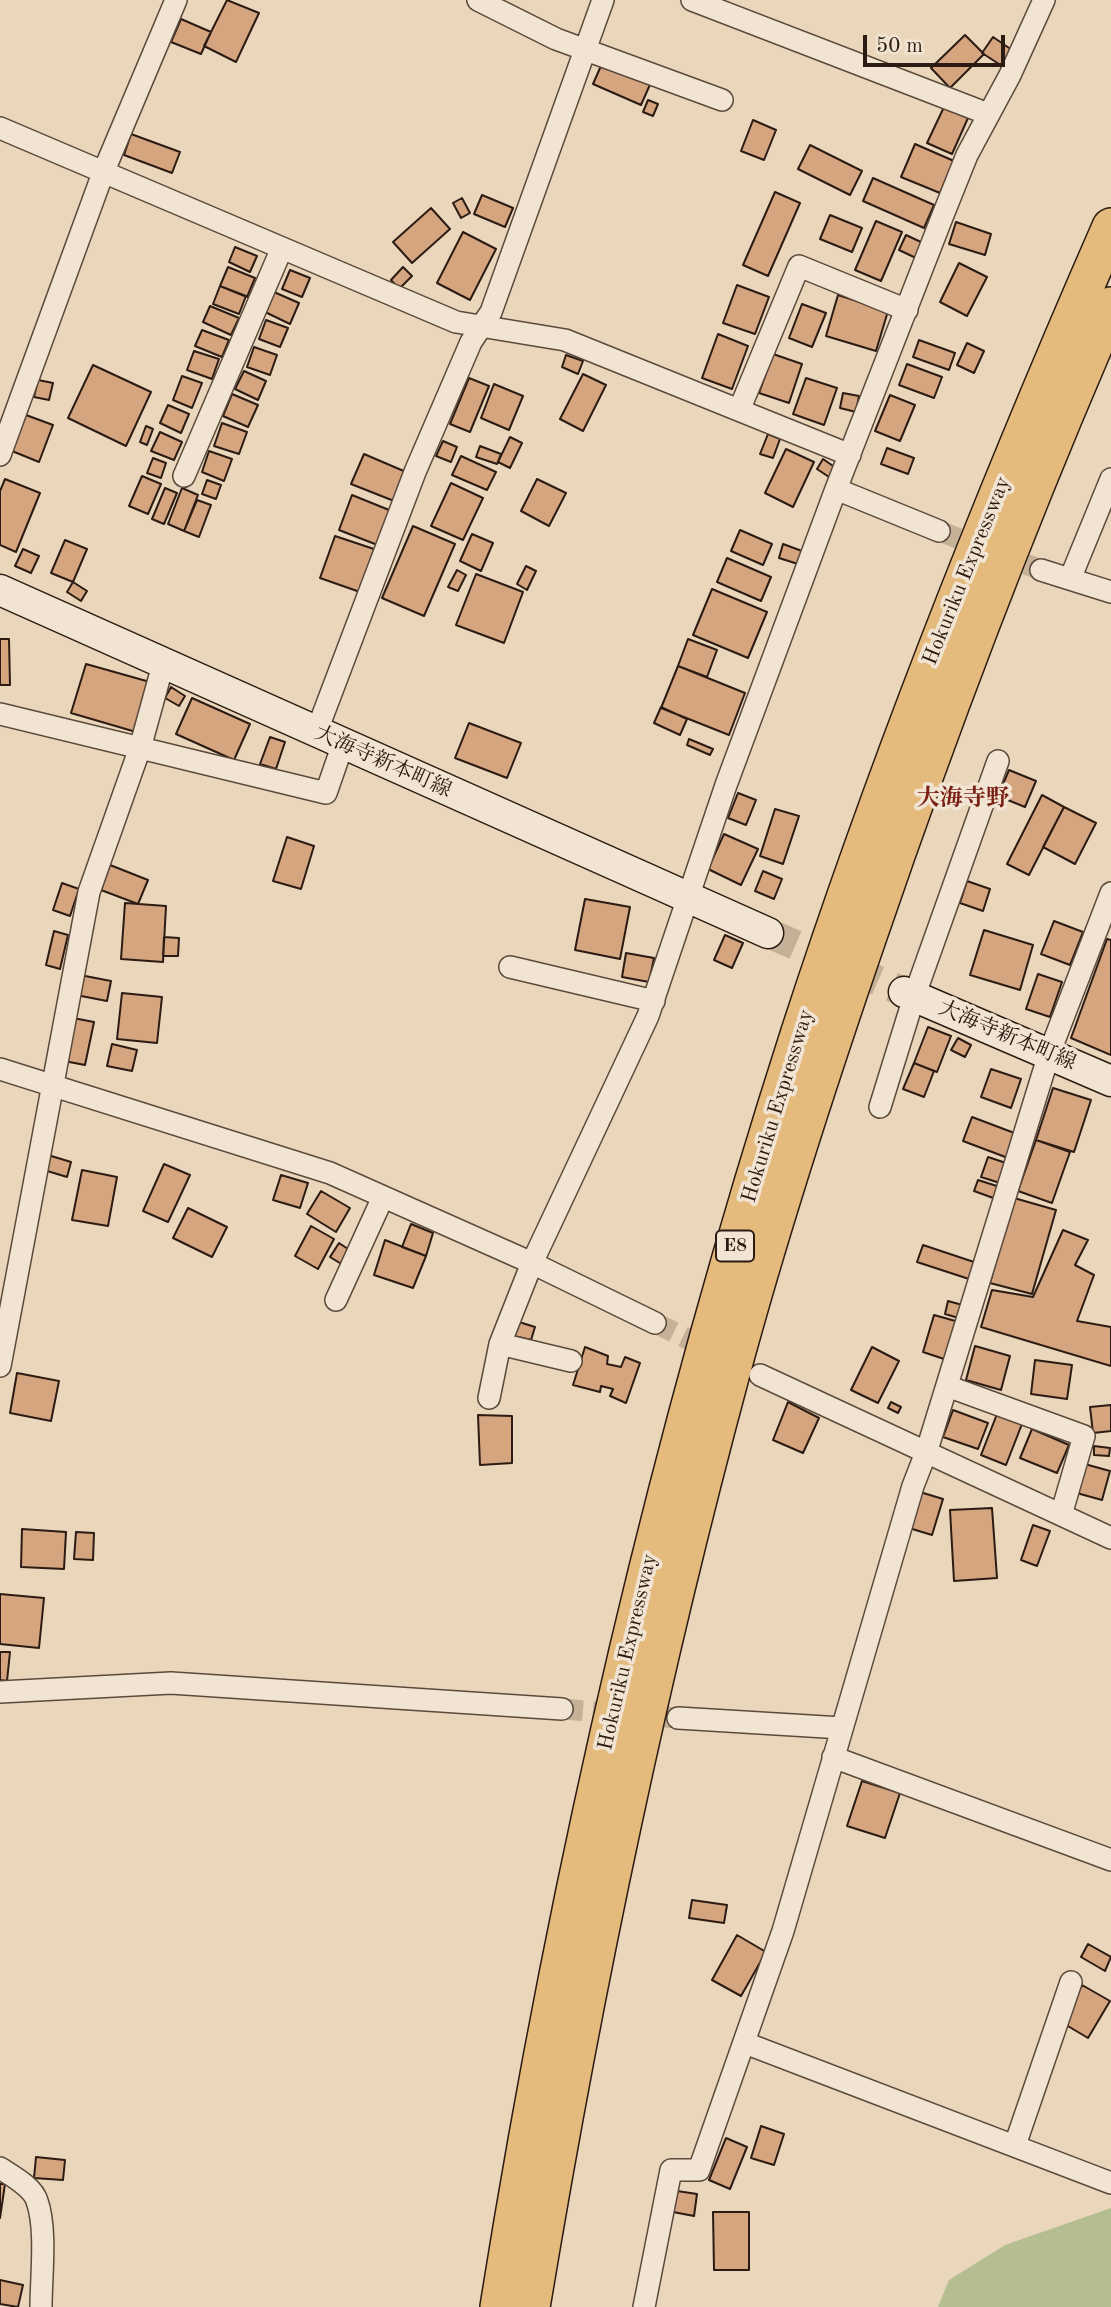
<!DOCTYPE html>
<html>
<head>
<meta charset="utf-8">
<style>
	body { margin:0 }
	#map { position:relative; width:1111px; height:2307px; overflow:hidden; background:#ead6ba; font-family:"Old Standard TT",serif }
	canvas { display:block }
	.scale { position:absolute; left:863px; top:35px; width:142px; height:32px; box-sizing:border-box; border:4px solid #2b1b12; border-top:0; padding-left:9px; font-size:21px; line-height:24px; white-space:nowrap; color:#2b1b12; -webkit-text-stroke:5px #f1e4d2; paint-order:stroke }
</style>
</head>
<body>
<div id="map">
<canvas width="1111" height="2307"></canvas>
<div class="scale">50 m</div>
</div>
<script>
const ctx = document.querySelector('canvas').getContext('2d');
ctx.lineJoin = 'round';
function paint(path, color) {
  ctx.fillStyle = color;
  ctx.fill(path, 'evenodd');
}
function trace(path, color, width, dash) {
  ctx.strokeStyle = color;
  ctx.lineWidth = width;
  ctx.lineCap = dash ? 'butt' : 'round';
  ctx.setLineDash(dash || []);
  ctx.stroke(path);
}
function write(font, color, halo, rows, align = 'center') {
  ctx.font = font + ' "Old Standard TT","Noto Serif JP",serif';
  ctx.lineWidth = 7;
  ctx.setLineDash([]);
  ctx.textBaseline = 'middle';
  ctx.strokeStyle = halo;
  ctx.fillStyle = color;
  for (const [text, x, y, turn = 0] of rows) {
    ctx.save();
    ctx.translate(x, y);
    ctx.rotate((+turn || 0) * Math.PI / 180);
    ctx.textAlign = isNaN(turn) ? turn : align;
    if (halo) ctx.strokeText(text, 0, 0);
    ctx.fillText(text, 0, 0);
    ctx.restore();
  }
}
const green = new Path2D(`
	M1111,2208V2307H938L949,2280L1005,2245Z`);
const building = new Path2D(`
	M227,0L259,13L236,62L204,46Z
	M181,19L211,32L201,54L171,42Z
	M965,35L984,54L950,88L931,68Z
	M993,37L1012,50L1002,66L982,53Z
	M604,59L652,80L641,105L593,84Z
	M648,100L658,104L653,116L643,112Z
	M944,107L968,118L952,154L927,143Z
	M753,120L776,130L764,160L741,151Z
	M131,134L180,152L172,173L124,155Z
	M915,144L954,161L940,193L901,177Z
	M810,145L862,171L850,195L798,169Z
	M873,178L934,205L924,228L863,201Z
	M775,192L800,203L768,276L743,265Z
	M482,195L513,208L505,227L474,214Z
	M462,198L470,213L461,218L453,203Z
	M431,208L450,229L412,263L393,242Z
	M830,215L862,228L852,252L820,239Z
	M876,221L902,232L881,281L855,270Z
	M956,222L991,234L985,255L949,244Z
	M463,232L496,249L470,300L437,283Z
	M906,235L923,243L916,258L899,250Z
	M235,247L257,256L250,272L229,262Z
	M959,263L987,277L967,316L940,302Z
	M228,267L255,278L247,297L220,286Z
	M403,267L412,276L399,289L391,280Z
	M290,270L310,278L302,297L282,289Z
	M737,285L769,297L755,334L723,323Z
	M220,286L246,296L239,314L213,304Z
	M274,292L299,303L290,324L265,312Z
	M838,295L888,311L876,351L826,336Z
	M802,304L826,313L812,347L789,338Z
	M210,306L239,318L231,335L203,322Z
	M266,320L288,328L280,347L259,339Z
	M202,330L229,340L222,357L195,346Z
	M718,334L748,346L732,389L702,378Z
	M919,340L955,353L949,370L913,357Z
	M967,343L984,351L974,373L957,365Z
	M254,347L277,355L270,375L247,367Z
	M194,351L219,359L212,379L187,370Z
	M773,354L802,364L789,403L759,393Z
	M566,355L583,361L578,374L562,367Z
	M907,364L942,377L934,398L899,385Z
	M93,365L151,392L126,446L68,418Z
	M244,371L266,381L258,400L235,389Z
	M583,374L606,385L583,431L560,419Z
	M182,376L202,383L192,408L173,400Z
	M469,378L489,386L470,432L450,424Z
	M806,378L837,388L824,425L793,414Z
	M38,380L53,383L49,400L34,397Z
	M494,384L523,396L509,430L481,418Z
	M843,393L859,396L856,412L840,408Z
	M232,394L258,405L248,427L223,416Z
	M890,395L915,405L900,441L875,431Z
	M168,405L189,414L181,433L160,423Z
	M26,415L53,425L39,462L12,451Z
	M222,423L247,432L239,454L214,446Z
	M146,426L153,429L147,445L140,442Z
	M160,432L182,442L174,460L151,451Z
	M768,434L780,439L773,458L760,454Z
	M510,437L522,443L510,468L498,462Z
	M443,441L457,447L451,462L436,456Z
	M480,446L501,454L497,464L476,457Z
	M887,448L914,458L908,474L881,464Z
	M786,449L814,462L793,507L765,493Z
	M209,451L232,459L224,481L202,472Z
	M364,454L406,472L394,501L351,484Z
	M461,456L496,472L487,490L452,475Z
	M153,458L166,463L161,478L147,473Z
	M823,459L836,468L829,477L817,469Z
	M142,476L161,484L148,514L129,506Z
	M5,479L40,493L16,552L0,545V491Z
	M537,479L566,493L549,526L521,511Z
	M207,480L221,485L216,499L202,494Z
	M451,483L483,498L463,540L431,526Z
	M165,488L177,493L164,524L152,519Z
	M182,488L198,495L184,531L168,524Z
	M352,495L394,512L380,546L339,530Z
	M197,500L211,505L199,537L184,531Z
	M413,526L455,544L424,616L382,598Z
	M740,530L772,544L763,565L731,551Z
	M472,534L493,543L481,571L460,561Z
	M335,536L374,549L360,592L320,578Z
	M65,540L87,549L73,582L51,573Z
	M783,544L802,551L798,564L779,558Z
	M23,549L39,556L31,573L15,566Z
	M727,558L771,577L761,601L717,582Z
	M526,566L536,571L527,590L517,584Z
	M457,570L466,575L458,591L448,587Z
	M476,574L523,592L504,643L456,625Z
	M73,582L87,591L81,601L67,592Z
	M712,589L767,612L748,658L693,635Z
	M0,639H9L10,685H0Z
	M688,639L717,650L707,677L678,666Z
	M86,664L150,682L136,732L71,713Z
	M678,666L745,693L729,735L661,708Z
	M171,687L185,696L179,706L165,698Z
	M192,698L250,724L234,760L176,734Z
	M661,707L687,719L680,735L654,723Z
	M469,723L521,743L507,778L455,758Z
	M270,737L285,742L276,769L260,764Z
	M689,739L713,749L710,755L687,745Z
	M1009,770L1036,781L1025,807L998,796Z
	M738,793L756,800L746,825L728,818Z
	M1042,795L1064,807L1029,875L1007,864Z
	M1064,807L1096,823L1075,864L1043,847Z
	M775,809L799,816L783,864L760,856Z
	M724,834L758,849L741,885L708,869Z
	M287,837L314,846L301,889L273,881Z
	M110,865L148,880L138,904L101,890Z
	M763,871L782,879L774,899L755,891Z
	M967,881L990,889L983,911L960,903Z
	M62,883L79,889L70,916L53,910Z
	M585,899L630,907L620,959L575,950Z
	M125,903L166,906L163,962L121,959Z
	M1054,921L1083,932L1070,965L1041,954Z
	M984,930L1033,945L1020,990L970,975Z
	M54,931L68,935L60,969L46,965Z
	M725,935L743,943L732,968L714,960Z
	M164,937L179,938L178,956H163Z
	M1107,939L1111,940V1055L1071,1038Z
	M626,953L654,958L649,982L622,977Z
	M1038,974L1062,982L1050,1017L1026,1009Z
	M80,975L111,981L107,1001L76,995Z
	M122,993L162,997L157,1043L117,1039Z
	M73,1018L94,1022L85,1065L64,1061Z
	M928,1027L951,1036L937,1072L914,1063Z
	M958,1038L971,1045L965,1057L951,1050Z
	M112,1044L137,1050L132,1071L107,1066Z
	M914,1063L934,1071L924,1097L903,1089Z
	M991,1069L1021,1079L1011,1108L981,1097Z
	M1053,1088L1091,1100L1074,1152L1036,1140Z
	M972,1117L1017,1134L1008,1158L963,1141Z
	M1036,1140L1070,1152L1052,1203L1018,1191Z
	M48,1155L71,1162L67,1177L44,1170Z
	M988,1157L1006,1163L1000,1183L981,1177Z
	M164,1164L190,1175L168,1222L143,1211Z
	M82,1170L117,1177L108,1226L72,1220Z
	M281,1175L308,1183L300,1208L273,1200Z
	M978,1180L1000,1187L996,1199L974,1191Z
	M321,1191L350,1208L336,1232L307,1214Z
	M1014,1198L1056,1210L1032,1294L990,1283Z
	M188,1208L227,1227L212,1257L173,1238Z
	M411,1224L433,1233L426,1256L402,1247Z
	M311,1226L334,1239L318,1269L295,1256Z
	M1063,1230L1088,1240L1075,1265L1094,1275L1077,1321L1111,1327V1366L981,1327L992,1290L1033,1297Z
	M385,1240L426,1256L413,1288L374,1275Z
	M339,1243L351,1251L343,1265L330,1257Z
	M923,1245L974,1262L969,1279L917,1262Z
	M948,1301L966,1306L962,1319L945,1314Z
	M934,1315L959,1322L947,1360L923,1352Z
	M519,1322L535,1327L531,1340L514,1336Z
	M975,1346L1010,1356L1001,1390L966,1380Z
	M585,1347L608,1356L607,1364L621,1367L625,1357L640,1363L626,1403L610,1396L613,1389L601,1386L600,1392L573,1385Z
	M872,1347L899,1361L878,1403L851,1390Z
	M1035,1360L1072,1365L1067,1399L1031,1394Z
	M17,1373L59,1381L51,1421L10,1413Z
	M788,1402L819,1418L803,1453L773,1440Z
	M891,1402L901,1407L898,1413L888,1408Z
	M1111,1405V1431L1093,1433L1090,1407Z
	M953,1410L988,1423L978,1449L943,1437Z
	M997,1414L1022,1424L1006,1465L981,1455Z
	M478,1415L512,1416V1463L480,1465Z
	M1032,1429L1069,1445L1057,1473L1020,1458Z
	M1094,1446L1110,1448L1109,1456L1094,1455Z
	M1081,1463L1110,1471L1102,1500L1073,1492Z
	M920,1492L943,1499L932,1535L909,1528Z
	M992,1508L997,1578L954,1581L950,1510Z
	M1033,1525L1050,1531L1037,1566L1021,1560Z
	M22,1529L66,1532L64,1569L21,1567Z
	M76,1532L94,1533L93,1560L74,1559Z
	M0,1594L44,1598L39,1648L0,1644Z
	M0,1652H10L7,1681L0,1680Z
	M862,1781L900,1793L885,1838L847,1826Z
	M692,1900L727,1905L724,1923L689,1918Z
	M737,1935L766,1952L741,1996L712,1980Z
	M1088,1944L1111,1957L1105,1971L1081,1957Z
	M1082,1985L1110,2001L1088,2038L1061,2022Z
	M761,2126L784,2134L774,2165L751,2158Z
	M726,2138L747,2147L730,2189L709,2180Z
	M36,2157L65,2160L63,2180L34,2178Z
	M0,2184H5L0,2218Z
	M677,2191L697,2194L694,2216L673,2212Z
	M713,2212H749V2270H714Z
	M0,2280L23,2285L18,2307L0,2304Z`);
const minorTunnel = new Path2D(`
	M939,531L1041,570
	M655,1323L713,1351
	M562,1709L678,1718`);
const secondaryTunnel = new Path2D(`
	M768,933L904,992`);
const minor = new Path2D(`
	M478,0L556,39L722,100
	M692,0L988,114
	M0,128L456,322L565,340L850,455
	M740,408L799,266L907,310
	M0,455L103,173L176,0
	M184,476L282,248
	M836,489L939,531
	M1041,570L1111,592
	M1070,579L1111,479
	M0,714L326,793L343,744
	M316,733L415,472L471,342L491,312L603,0
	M510,967L654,1001
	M0,1069L330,1173L532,1263L655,1323
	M880,1107L914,997L998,761
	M336,1300L383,1197
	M500,1344L571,1361
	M0,1366L89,892L140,748L164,661
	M760,1375L1111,1538
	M947,1386L1084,1436L1061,1515
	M489,1398L500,1344L532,1263L648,1016L726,785L836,489L943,215L967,155L1010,75L1044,0
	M0,1692L171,1683L562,1709
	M678,1718L842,1728
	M833,1757L1111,1860
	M745,2043L1111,2183
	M1015,2145L1071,1982
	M0,2168C12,2176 33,2187 37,2201C47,2229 41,2277 41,2307
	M644,2307L671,2170H699L783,1931L913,1486L927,1450L1049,1054L1111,893`);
const secondary = new Path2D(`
	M0,590L768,933
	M904,992L1111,1081`);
const motorway = new Path2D(`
	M499,2307C568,1875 666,1448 800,1032C889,758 996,490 1111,227
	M531,2307C583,1993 648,1681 731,1373C771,1225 819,1078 869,933C942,720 1021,512 1111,306`);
const shields = [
	[735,1246,38]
];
const shieldNames = [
	["E8",735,1246]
];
const streetNames = [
	["Hokuriku Expressway",967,571,-68],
	["大海寺新本町線",383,762,24],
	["大海寺新本町線",1007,1036,23],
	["Hokuriku Expressway",778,1106,-73],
	["Hokuriku Expressway",628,1652,-77]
];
const neighbourhoodNames = [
	["大海寺野",963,799]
];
paint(green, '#b5be91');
paint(building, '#d5a580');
trace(building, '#2b1b12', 2);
trace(minorTunnel, '#c4b198', 21, [21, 10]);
trace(secondaryTunnel, '#c4b198', 30, [30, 15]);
trace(minor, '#5b4a3c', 24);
trace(secondary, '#2b1b12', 33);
trace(motorway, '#2b1b12', 40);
trace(minor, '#f1e4d2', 21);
trace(secondary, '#f1e4d2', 30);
trace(motorway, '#e5bb7d', 37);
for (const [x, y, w] of shields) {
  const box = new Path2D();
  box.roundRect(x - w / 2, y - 15.5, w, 31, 5);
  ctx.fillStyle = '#f1e4d2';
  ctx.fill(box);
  trace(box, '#2b1b12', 2);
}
write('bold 19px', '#2b1b12', null, shieldNames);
write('21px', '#2b1b12', '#f1e4d2', streetNames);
write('bold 23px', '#7a1f14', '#f1e4d2', neighbourhoodNames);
</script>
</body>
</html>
